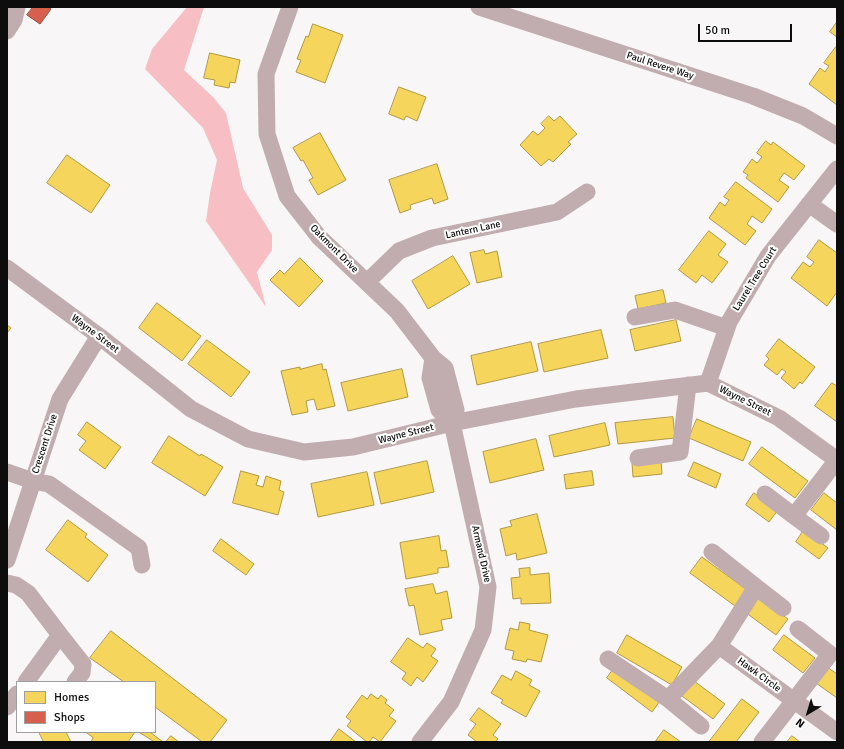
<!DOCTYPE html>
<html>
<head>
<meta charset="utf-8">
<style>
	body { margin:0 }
	#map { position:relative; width:844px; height:749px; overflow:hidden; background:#f8f6f7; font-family:Signika,sans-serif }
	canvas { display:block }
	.frame { position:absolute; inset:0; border:8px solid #0e0d0d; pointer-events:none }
	.legend { position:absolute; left:16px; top:681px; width:140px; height:52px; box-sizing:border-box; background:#fff; border:1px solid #9f9e9e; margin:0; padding:5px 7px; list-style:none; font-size:12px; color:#0e0d0d }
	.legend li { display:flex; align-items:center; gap:8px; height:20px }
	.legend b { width:20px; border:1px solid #9f9e9e }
	.north { position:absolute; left:788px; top:693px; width:40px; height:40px; -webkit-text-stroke:3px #fff; paint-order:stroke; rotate:218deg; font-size:11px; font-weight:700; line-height:16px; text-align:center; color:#0e0d0d }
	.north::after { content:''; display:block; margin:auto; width:14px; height:18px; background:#0e0d0d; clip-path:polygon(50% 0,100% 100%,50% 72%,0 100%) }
	.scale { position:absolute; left:698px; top:24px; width:94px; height:18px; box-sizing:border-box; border:2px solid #0e0d0d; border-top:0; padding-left:5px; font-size:12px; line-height:14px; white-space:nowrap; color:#0e0d0d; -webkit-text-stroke:3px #fff; paint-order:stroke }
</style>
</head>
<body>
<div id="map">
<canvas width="844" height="749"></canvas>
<div class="frame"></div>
<ul class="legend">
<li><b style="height:11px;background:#f6d55c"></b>Homes</li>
<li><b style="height:11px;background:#d6604d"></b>Shops</li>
</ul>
<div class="north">N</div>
<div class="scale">50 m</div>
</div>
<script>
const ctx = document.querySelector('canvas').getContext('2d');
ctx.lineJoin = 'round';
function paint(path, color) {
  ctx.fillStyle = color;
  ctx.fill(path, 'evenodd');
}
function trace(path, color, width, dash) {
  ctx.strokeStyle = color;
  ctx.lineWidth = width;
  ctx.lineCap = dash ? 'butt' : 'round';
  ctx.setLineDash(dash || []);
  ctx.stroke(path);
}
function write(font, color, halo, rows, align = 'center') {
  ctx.font = font + ' Signika,sans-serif';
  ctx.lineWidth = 4;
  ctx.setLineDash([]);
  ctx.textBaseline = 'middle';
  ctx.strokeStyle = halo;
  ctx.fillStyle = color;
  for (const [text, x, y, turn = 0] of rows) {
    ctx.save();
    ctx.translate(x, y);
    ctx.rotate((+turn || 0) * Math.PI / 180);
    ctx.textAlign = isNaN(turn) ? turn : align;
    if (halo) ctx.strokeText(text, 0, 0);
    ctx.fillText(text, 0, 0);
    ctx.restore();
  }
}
const water = new Path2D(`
	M187,7H204L184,70L214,98L226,113L243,188L272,235V250L257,272L266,307L206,221L210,193L217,160L203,128L145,69L152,49Z`);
const homes = new Path2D(`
	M837,22V37L830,32Z
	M313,24L343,35L325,83L296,72L301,60L297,59L306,36L308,37Z
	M836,47L837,48V105L809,84L820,68L825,72L829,66L824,63Z
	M210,53L240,60L235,83L230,82L229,88L214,85L215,80L204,78Z
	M399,87L426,97L417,121L406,116L404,120L389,114Z
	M549,116L554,121L560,116L577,134L568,142L571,144L553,162L549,159L541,166L520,145L533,131L538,135L545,128L541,124Z
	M320,133L346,180L318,195L309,180L313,178L303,160L301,161L293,148Z
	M766,141L771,145L773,142L805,166L794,180L784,173L779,180L789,187L778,202L746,178L748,175L743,172L752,159L757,163L762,157L757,153Z
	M67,155L110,185L91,213L47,183Z
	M437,164L448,199L434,204L432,198L410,205L411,209L400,213L389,180Z
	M736,182L772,209L762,223L752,216L747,224L756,231L745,245L709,218L720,202L725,206L729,200L724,197Z
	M709,231L726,244L718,255L728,262L712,283L702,275L696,283L679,270Z
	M819,240L837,253V292L827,306L791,278L803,262L810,267L814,262L807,257Z
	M484,250L485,254L497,251L502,277L477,283L470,253Z
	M453,256L470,284L428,309L412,281Z
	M300,258L323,281L299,307L270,280L280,270L284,274Z
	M663,290L666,303L638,309L635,296Z
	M157,303L201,336L182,361L139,328Z
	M676,320L681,341L635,351L630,330Z
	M7,325L11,328L7,333Z
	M601,330L608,358L544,372L538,344Z
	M779,339L815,367L802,384L800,382L794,389L781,378L786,372L782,369L777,375L764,365L769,359L766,356Z
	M207,340L250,372L231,397L188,364Z
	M531,342L538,371L477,385L471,356Z
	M322,364L323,370L326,369L335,406L317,410L314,399L306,401L308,412L292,415L281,371L300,367V369Z
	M402,369L408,397L348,411L341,383Z
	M832,383L837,386V422L815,406Z
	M673,417L675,438L618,444L615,423Z
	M697,419L751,442L743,461L689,438Z
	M87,422L121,447L105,469L79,450L86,441L78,435Z
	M605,423L610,445L554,457L549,436Z
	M169,436L200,456L201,454L223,467L205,496L152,463Z
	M536,439L544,470L490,483L483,452Z
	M762,447L808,481L795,498L749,464Z
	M661,460L662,474L633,477L632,463Z
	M427,461L434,492L381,504L374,473Z
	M694,462L721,474L716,488L688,476Z
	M241,471L259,476L256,485L263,487L266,476L281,481L279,490L284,492L278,515L233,503Z
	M592,471L594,485L566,489L564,475Z
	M367,472L374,505L318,517L311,484Z
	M754,493L778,510L769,522L746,505Z
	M824,493L837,503V530L811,510Z
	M537,514L547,553L517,560L516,553L506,556L500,529L512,526L510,521Z
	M68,520L87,534L85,537L108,555L88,582L46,550Z
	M804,530L828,548L819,559L796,542Z
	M439,536L441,551L446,550L449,567L438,568V573L406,579L400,543Z
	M221,539L254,564L246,575L213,551Z
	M702,557L747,590L735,606L690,573Z
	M530,568V575L549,573L551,603L521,604V598L513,599L511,578L520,577L519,569Z
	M433,584L436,594L447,591L452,618L441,620L443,630L420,635L414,605L409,606L405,589Z
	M757,596L788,619L776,635L745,612Z
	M520,622L530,624L529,630L548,635L541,662L527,659L526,662L512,659L514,651L505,649L510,628L518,630Z
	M111,631L227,720L210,742H200L201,741L155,707V682H124L90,658Z
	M627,635L682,667L672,685L617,653Z
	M784,635L815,658L803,673L773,650Z
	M408,638L423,648L427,643L436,649L431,656L438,661L423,682L417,677L411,686L402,679L406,673L391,662Z
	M615,667L662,698L652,712L607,678Z
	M827,667L837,674V698L816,683Z
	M516,671L532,680L529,685L540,691L526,717L501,703L503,700L491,693L502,675L511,680Z
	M694,681L725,704L713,719L682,696Z
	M371,694L378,699L381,695L387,700L385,703L394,710L389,716L396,721L380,742L373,737L369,742H367L347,726L351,721L346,717L362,695L367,699Z
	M742,699L759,712L736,742H709Z
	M479,708L501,724L493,735L498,739L495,742H477L468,735L476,724L470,720Z
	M339,729L356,742H330Z
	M664,730L681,742L656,741Z
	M39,732H66L71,742H44Z
	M86,732H135L128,742H91L93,738Z
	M139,732H150L163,742H155Z
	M171,736L179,742H166Z
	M792,736L800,742H787Z`);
const shops = new Path2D(`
	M33,7H47L51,9L40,24L27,15Z`);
const minor = new Path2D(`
	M290,7L266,74L267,134L287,196L319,237L397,311L433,358L445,368L456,410L452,423
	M479,7L753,96L803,116L837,136
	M7,31L14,20L17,7
	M809,204L837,224
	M7,268L99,336L191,409L248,439L304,452L353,447L452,423L576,399L708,383L779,418L837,460L794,516L821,536
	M367,282L399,251L432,238L557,212L587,192
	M635,317L675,310L727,328
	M433,358L430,378L439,410L452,423
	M708,383L729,322L768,256L837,169
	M638,458L680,452L688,385
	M7,472L33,481L49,484L139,548L142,565
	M765,494L794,516
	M7,560L60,399L99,336
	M7,583L16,585L28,593L60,635L26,682
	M756,587L783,608
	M60,635L83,664L82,673L75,682
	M719,646L837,732
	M608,659L668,699
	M7,707L17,694
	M701,726L668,699L719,646L756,587L712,552
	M420,742L451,702L483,630L488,587L452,423
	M762,742L830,654L798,629`);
const streetNames = [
	["Paul Revere Way",660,66,18],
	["Lantern Lane",473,230,-12],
	["Oakmont Drive",334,249,45],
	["Laurel Tree Court",755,279,-58],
	["Wayne Street",95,334,37],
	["Wayne Street",745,401,26],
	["Wayne Street",406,434,-14],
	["Crescent Drive",45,444,-72],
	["Armand Drive",481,554,77],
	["Hawk Circle",759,675,36]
];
paint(water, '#f7bec3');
paint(homes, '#f6d55c');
trace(homes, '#b09944', 1);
paint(shops, '#d6604d');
trace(shops, '#9a473a', 1);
trace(minor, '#c1adaf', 17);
write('10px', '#0e0d0d', '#fff', streetNames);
</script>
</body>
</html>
